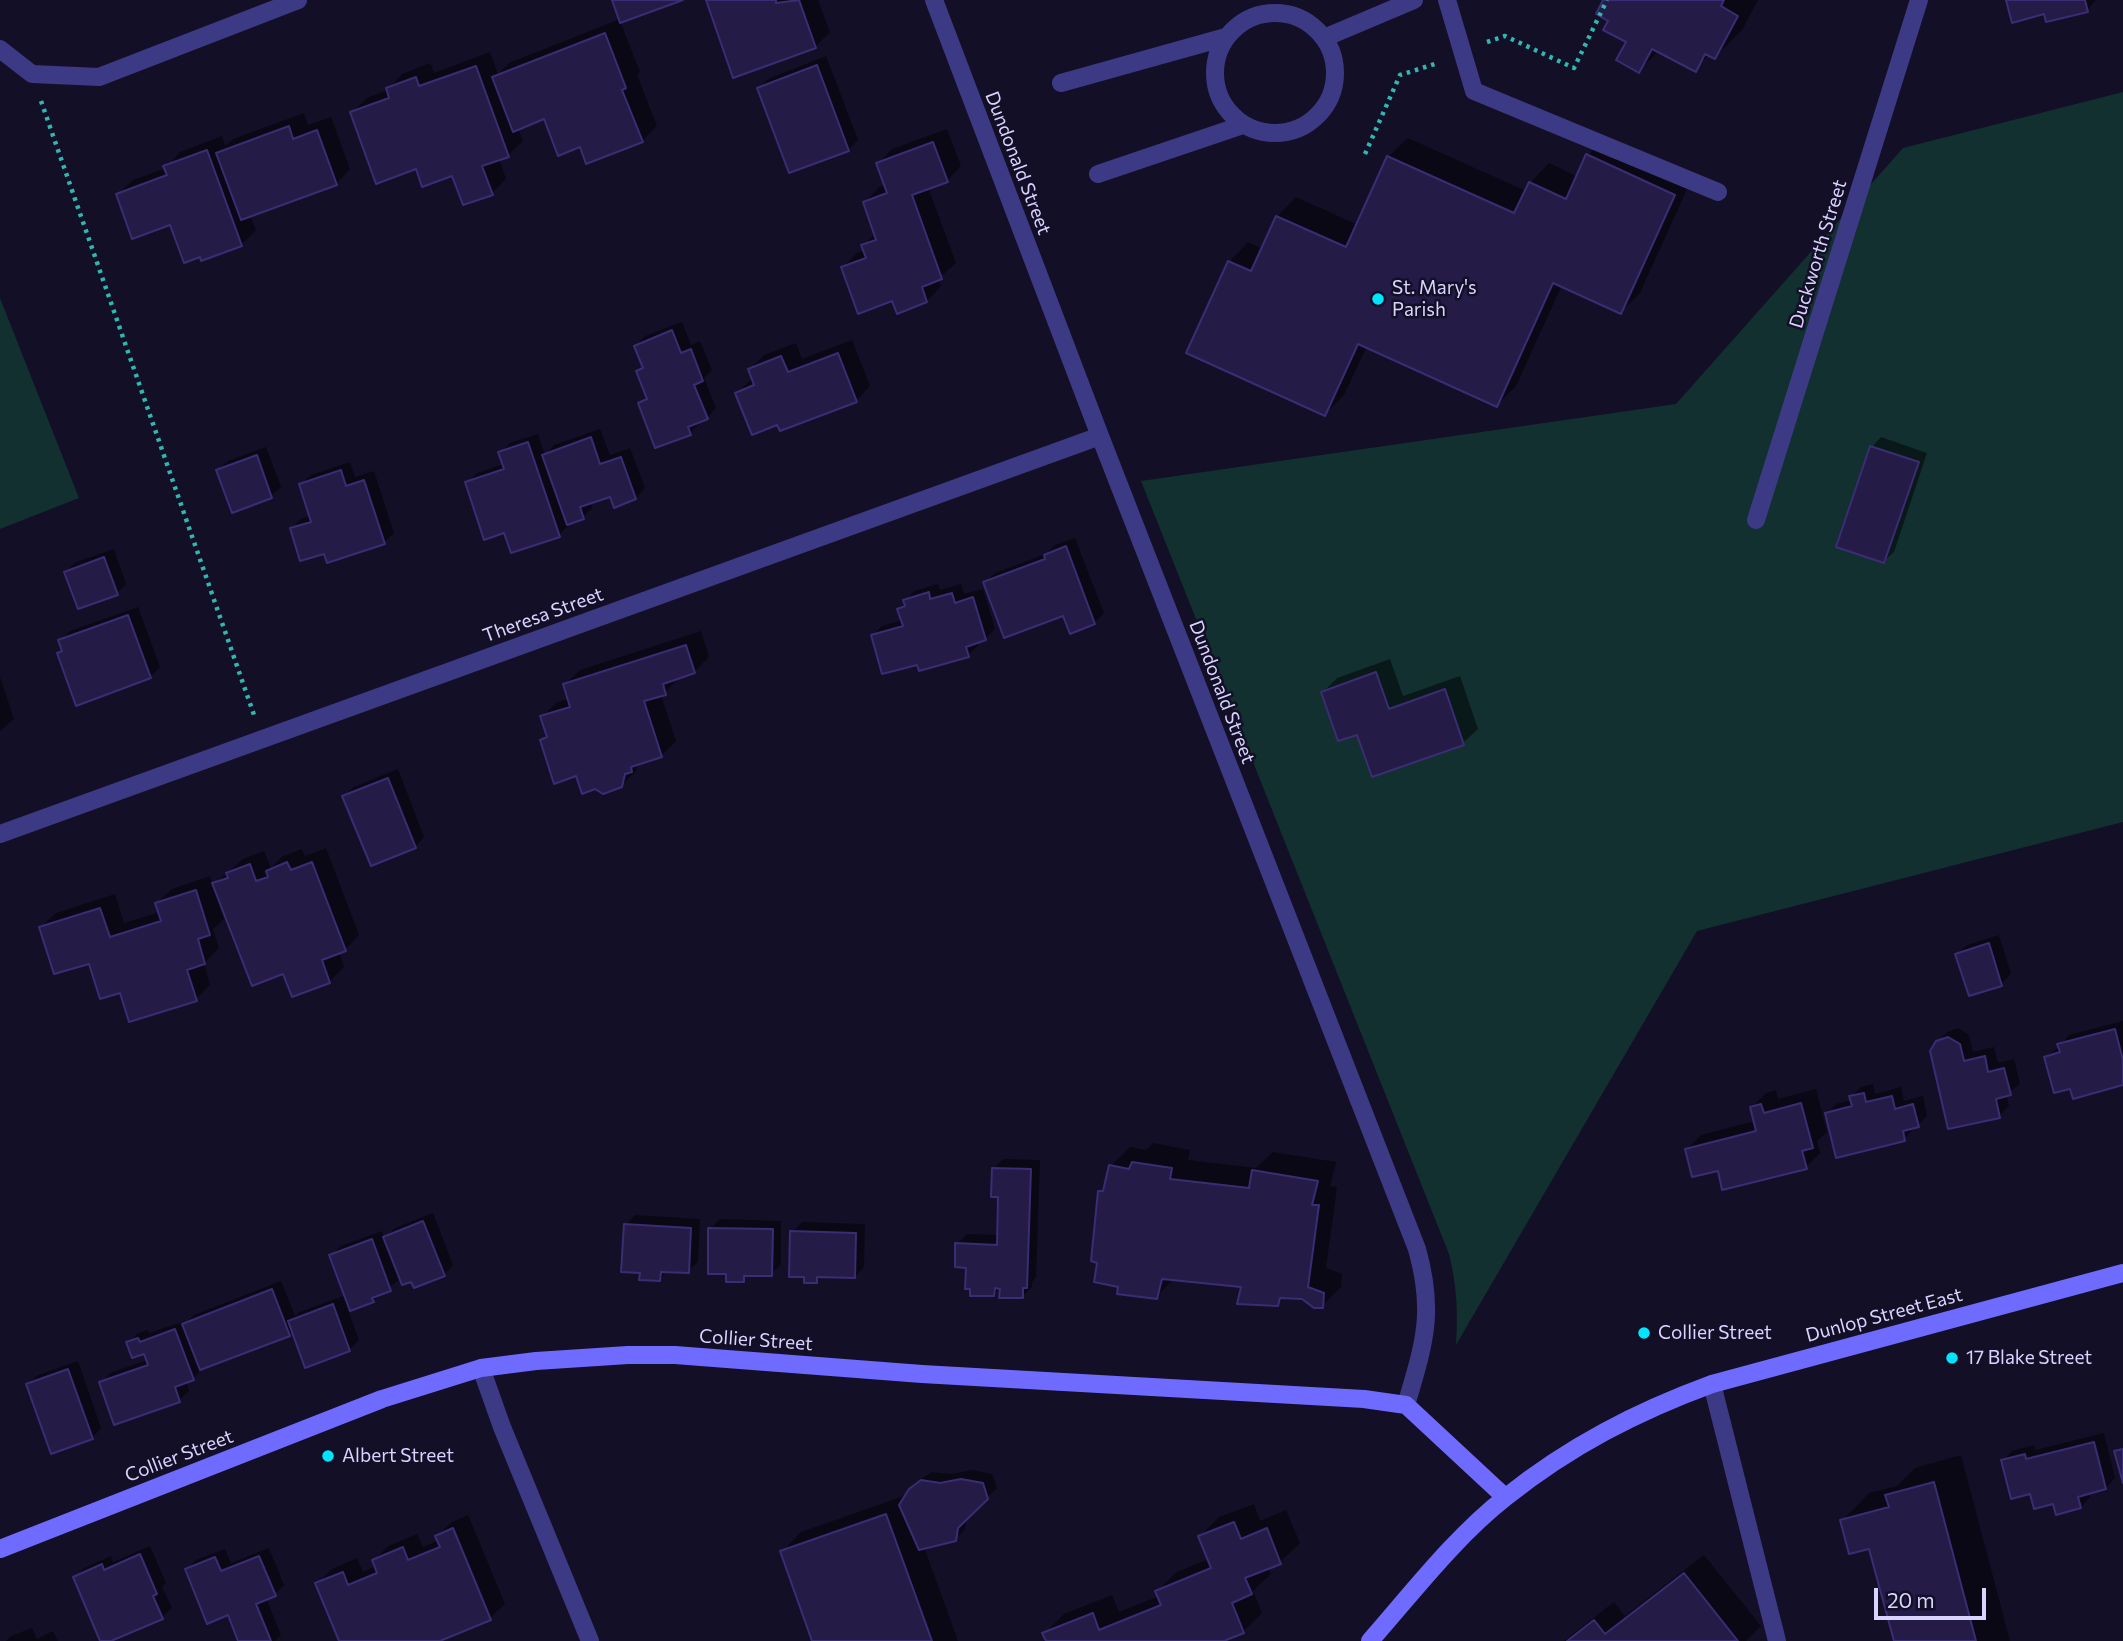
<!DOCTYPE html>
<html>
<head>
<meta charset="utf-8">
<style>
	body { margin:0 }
	#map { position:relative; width:2123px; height:1641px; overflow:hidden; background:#130f26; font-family:Commissioner,sans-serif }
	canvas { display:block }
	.scale { position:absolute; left:1874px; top:1588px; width:112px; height:32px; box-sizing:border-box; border:4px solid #d9d4ff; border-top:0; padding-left:9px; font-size:21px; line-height:24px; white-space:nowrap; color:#d9d4ff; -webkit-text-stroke:5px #130f26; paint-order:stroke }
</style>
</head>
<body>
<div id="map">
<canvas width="2123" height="1641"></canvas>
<div class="scale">20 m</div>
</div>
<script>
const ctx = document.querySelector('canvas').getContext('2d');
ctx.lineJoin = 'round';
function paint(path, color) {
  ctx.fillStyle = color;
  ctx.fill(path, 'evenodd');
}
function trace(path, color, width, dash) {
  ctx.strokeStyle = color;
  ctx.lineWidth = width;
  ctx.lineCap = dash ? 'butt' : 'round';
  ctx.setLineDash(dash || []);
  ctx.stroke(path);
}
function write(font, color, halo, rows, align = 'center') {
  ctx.font = font + ' Commissioner,sans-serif';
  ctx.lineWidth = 5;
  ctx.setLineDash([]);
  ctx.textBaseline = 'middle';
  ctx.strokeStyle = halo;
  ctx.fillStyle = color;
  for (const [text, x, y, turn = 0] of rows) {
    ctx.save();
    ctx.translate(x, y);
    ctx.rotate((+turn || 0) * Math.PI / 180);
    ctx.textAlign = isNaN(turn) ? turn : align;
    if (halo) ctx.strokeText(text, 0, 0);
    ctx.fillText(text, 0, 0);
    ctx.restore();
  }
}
const green = new Path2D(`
	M2123,92V822L1697,931L1456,1345C1458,1313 1457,1286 1449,1254L1141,481L1676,404L1903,148Z
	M0,298L79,498L0,529Z`);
const shadow = new Path2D(`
	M614,0H678L620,21L640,72L637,75L657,126L642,141L581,145L545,117L518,128L523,141L508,155L499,158L506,179L492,193L453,174L417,167L352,112L367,98L388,90L402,74L430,63L434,73L490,52L498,74L509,63L620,19Z
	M708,0H818L830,32L815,47Z
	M1605,0H1758L1742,30L1715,57L1710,54L1695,69L1659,51L1639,70L1628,41L1611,20Z
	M2008,0H2096L2087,10L2045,12Z
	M826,56L858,140L848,150L759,88L768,79Z
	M304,113L308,125L331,117L350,169L336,184L250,215L256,230L241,245L171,222L118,194L133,180L166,168L180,152L222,136L225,146L233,139Z
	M947,129L961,166L947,181L928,187L956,263L938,279L941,286L927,301L893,298L843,267L857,253L865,250L863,246L876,233L865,202L879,187L886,185L878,164L892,149Z
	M1607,136L1693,176L1640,293L1621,312L1562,285L1516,386L1497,405L1367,346L1344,395L1325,414L1229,262L1248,242L1263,249L1277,217L1296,197L1358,225L1388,157L1408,138L1526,191L1530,183L1549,163L1578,177L1588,155Z
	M682,322L691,345L700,341L712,370L704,378L716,408L707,418L698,421L699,424L690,433L640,403L647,396L638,371L643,365L636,346L645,336Z
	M852,340L870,386L856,401L778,423L737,393L753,378L750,369L764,355L796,343L802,359Z
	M600,429L610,455L630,448L645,488L636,498L611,495L591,502L592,508L583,517L567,523L568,526L559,535L505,531L467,483L477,473L504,464L500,453L510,443L538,434L545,455L554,445Z
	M1881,437L1927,453L1894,552L1884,561L1872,447Z
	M266,447L281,487L271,496L218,470L228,461Z
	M350,462L355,477L374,471L394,533L384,542L325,552L291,529L301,519L311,516L301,484L311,475Z
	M1075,538L1104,613L1094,623L1064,614L985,582L995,573L1048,553L1055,545Z
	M114,549L126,584L117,593L66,572L76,562Z
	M938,584L940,590L961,584L964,594L983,589L995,629L985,639L977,641L978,646L968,655L918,663L873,636L882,626L903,620L899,609L914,591Z
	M138,607L160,667L150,677L77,704L59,653L63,649L60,641L70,631Z
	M701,631L709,657L694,672L679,677L665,693L661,695L676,741L661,756L637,764L636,771L621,786L577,774L542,740L548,734L542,717L557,702L570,699L565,685L580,670Z
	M1390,659L1403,696L1460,676L1478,729L1463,743L1358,732L1323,692L1337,678Z
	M0,677L14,719L0,731Z
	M398,769L424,837L415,847L344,796L354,787Z
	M326,848L359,935L345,950L339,952L344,967L330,981L293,995L284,972L223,906L220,907L224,919L213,929L219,948L204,963L210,985L196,999L121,991L90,962L41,927L56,913L115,894L124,923L160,912L157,903L172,889L210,876L213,885L243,859L264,851L271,868L283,856L302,849L305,856Z
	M1999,935L2011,974L2001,984L1957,954L1967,945Z
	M2123,1021V1083L2071,1087L2046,1057L2060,1046L2069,1035Z
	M1958,1028L1969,1035L1973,1052L1994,1047L1998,1063L2014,1059L2020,1084L2006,1094L2009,1106L1999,1116L1937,1042L1947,1032Z
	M1873,1084L1875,1094L1901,1087L1904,1101L1923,1096L1927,1116L1918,1125L1913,1126V1129L1904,1139L1827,1114L1836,1104L1852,1100L1851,1097L1861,1087Z
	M1816,1089L1827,1132L1817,1141L1820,1153L1806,1167L1719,1169L1687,1149L1701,1135L1755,1121L1752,1107L1766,1093L1776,1090L1778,1099ZM1801,1142L1806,1160H1802Z
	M1153,1143L1190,1150L1188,1160L1256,1168L1273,1152L1336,1162L1330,1186L1337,1187L1326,1268L1342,1274L1341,1287L1322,1306L1302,1298L1285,1296L1277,1305L1243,1285L1175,1278L1156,1297L1120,1285L1100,1262V1191L1107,1184L1111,1166L1130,1147L1146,1150Z
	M1003,1159L1040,1160L1036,1277L1032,1282V1287L1022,1297L1002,1286L994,1294L968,1266L957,1244L967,1234L999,1235L1000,1195L993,1169Z
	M433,1213L453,1265L444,1275L412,1280L401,1278L373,1301L348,1310L359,1340L349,1350L294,1330L289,1335L202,1368L193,1379L186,1381L189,1391L179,1400L101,1383L110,1373L148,1360L145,1352L128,1343L138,1333L148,1330L149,1333L185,1321L186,1323L194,1315L281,1281L295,1316L300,1312L346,1295L331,1255L341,1246L382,1231L384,1238L395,1228Z
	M635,1215L700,1219L698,1262L688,1271H668L660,1279L642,1271L626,1225Z
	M720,1219L781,1221V1265L771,1274H749L743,1280L728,1272L710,1229Z
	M802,1222L865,1224L864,1267L855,1277L822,1276L816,1282L792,1232Z
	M78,1361L101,1428L92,1438L28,1384L38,1375Z
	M2104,1433L2115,1478L2106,1488L2089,1492L2090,1497L2081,1507L2054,1501L2032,1492L2003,1461L2012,1451L2034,1445L2035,1450Z
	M1961,1455L2010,1641H1896L1870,1546L1842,1521L1869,1493L1897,1486L1915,1468Z
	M972,1470L992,1474L997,1488L967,1517L965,1529L955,1539L924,1547L958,1641H814L782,1552L801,1532L907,1495L921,1479L932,1472L951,1474Z
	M1254,1504L1260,1521L1286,1510L1300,1543L1280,1562L1268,1567L1271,1574L1253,1591L1262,1613L1243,1632L1220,1641H1043L1047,1639L1044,1634L1064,1614L1112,1595L1119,1612L1159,1596L1157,1591L1177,1572L1209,1559L1200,1536L1219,1517Z
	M468,1515L505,1604L490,1618L436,1641H341L317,1584L332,1569L357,1558L363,1572L376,1566L374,1561L388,1546L417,1534L423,1547L439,1540L437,1536L452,1522Z
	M150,1546L166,1583L162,1587L172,1608L162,1617L102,1641L75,1577L84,1568L111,1556L113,1562Z
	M269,1548L284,1585L275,1594L266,1598L281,1635L275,1641H240L229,1613L187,1570L196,1560L225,1549L231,1563Z
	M1704,1555L1761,1626L1746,1641H1564L1614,1602L1625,1616Z
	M32,1628L37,1639L53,1631L58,1641H6L11,1636Z`);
const building = new Path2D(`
	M612,0H683L620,23Z
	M706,0H776V3L799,0L816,48L733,78Z
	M1603,0H1724L1721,6L1738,16L1715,59L1705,54L1696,72L1652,49L1639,73L1616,60L1626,42L1603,30L1608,21L1596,14Z
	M2006,0H2085L2088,12L2046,22L2044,14L2012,23Z
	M605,33L626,88L622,90L643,142L586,164L580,147L558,156L544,119L513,132L492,77Z
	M817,65L849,151L789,173L757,88Z
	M476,66L509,157L482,166L493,195L463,205L452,176L422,187L416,169L376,184L350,112L389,98L386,88L416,77L419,86Z
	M289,126L293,139L317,130L337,185L241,220L216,153Z
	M933,142L948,182L912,195L942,279L922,287L927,302L897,314L892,301L858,314L841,267L866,258L861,245L876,240L863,202L887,193L876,163Z
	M207,150L242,246L201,261L200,257L184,263L170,225L132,239L116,194L167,175L163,166Z
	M1586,154L1675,195L1621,314L1553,283L1497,407L1358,344L1325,416L1186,353L1228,261L1251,271L1276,216L1346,247L1387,156L1514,213L1529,182L1566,199Z
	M672,330L681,353L691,349L703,381L694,385L708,419L688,427L691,435L655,448L638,403L647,399L636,371L643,368L634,346Z
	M838,353L857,402L780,431L777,425L752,435L735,393L754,385L748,369L781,356L788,372Z
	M591,437L600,464L621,457L636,499L614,508L610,497L580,507L584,519L567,525L542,455Z
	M528,442L560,537L511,553L504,533L484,540L465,482L504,469L498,452Z
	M1870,446L1919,462L1884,563L1836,547Z
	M257,455L272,498L232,513L216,470Z
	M341,470L346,486L364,480L385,544L327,563L324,554L300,561L290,528L311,522L299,484Z
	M1066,546L1095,624L1070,634L1063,616L1004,638L983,582L1045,559L1044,555Z
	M104,557L118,595L78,609L64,572Z
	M929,592L930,599L952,593L955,603L973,597L986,640L966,647L969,657L919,671L917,665L882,674L871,635L903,626L897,609L905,606L903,600Z
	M128,615L151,678L76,706L57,653L62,651L58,640Z
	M686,645L695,673L663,684L666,695L644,701L662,757L631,767L632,772L625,774L622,787L603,794L595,789L582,794L576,776L554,784L540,740L547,737L540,716L570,707L563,684Z
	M1376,672L1389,709L1445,689L1464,745L1372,777L1357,735L1338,741L1321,692Z
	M388,778L416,848L371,866L342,796Z
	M287,862L291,870L312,862L346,951L322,960L330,983L292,997L283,974L252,986L212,883L228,878L226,873L250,864L256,881L268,877L266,871Z
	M196,890L210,935L198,939L205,964L187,970L197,1001L129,1022L120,993L100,999L89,964L54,974L39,927L100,908L110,937L161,921L155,903Z
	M1989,943L2002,986L1969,996L1955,954Z
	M2115,1029L2123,1060V1085L2073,1099L2070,1089L2054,1093L2044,1057L2060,1052L2057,1044Z
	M1948,1037L1960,1044L1964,1061L1985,1056L1988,1072L2004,1068L2011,1095L1996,1099L2000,1118L1948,1129L1930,1051L1936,1041Z
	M1864,1093L1866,1102L1892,1096L1895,1109L1913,1104L1919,1127L1903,1131L1905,1141L1836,1158L1825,1113L1852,1106L1849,1096Z
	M1801,1103L1813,1148L1802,1151L1807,1169L1722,1190L1718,1171L1692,1177L1685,1149L1756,1131L1750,1107L1761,1104L1764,1113Z
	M1132,1162L1172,1168L1170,1179L1249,1188L1252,1170L1318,1181L1312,1205H1319L1308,1287L1324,1293L1323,1308H1314L1302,1299L1280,1298L1278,1306L1237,1304L1241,1287L1162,1279L1157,1299L1117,1294L1118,1287L1094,1282L1097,1263L1091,1261L1098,1191H1103L1109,1165L1129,1169Z
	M992,1168L1031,1169L1027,1288H1023V1298H999L1000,1289L995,1288L994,1296H970V1289H965L966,1268L955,1267V1243L997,1245L998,1197H991Z
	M423,1221L445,1276L414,1288L411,1282L402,1285L383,1237Z
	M624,1224L691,1228L689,1273L661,1272L660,1281L639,1280L640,1273L621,1272Z
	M708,1228L773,1229L772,1276H744V1282H726V1274H708Z
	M790,1231L856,1233L855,1278L817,1277V1283H804V1277H789Z
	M372,1239L391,1291L372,1298L374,1302L350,1311L329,1255Z
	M272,1289L290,1336L200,1370L182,1324Z
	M333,1304L350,1351L305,1368L288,1321Z
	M175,1329L194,1380L175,1387L180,1402L114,1425L99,1382L148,1365L144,1354L132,1358L126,1342L138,1338L140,1342Z
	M68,1369L93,1439L51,1454L26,1384Z
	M2094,1442L2106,1489L2078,1497L2081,1508L2056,1515L2053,1504L2034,1509L2030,1494L2011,1499L2001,1460L2025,1454L2026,1459Z
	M2123,1449V1483L2114,1451Z
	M961,1479L983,1483L988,1499L958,1528L956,1541L919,1550L899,1505L909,1489L921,1480L940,1483Z
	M1934,1482L1976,1641H1894L1869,1549L1849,1554L1840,1520L1889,1507L1885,1495Z
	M886,1514L932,1641H812L780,1551Z
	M1234,1522L1241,1539L1267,1528L1281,1564L1245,1578L1252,1594L1232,1603L1244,1633L1224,1641H1046L1042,1633L1093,1613L1099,1630L1161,1605L1155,1591L1211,1568L1198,1536Z
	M453,1528L491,1620L440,1641H339L315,1583L343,1572L348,1585L377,1573L372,1560L403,1547L408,1560L440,1547L435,1536Z
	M140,1554L157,1594L153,1596L163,1619L111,1641H100L73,1577L102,1564L104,1570Z
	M259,1556L276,1596L256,1604L271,1641H238L228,1615L207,1624L185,1569L215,1557L221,1571Z
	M1684,1573L1738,1641H1567L1594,1620L1605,1634Z`);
const path = new Path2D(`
	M1487,42L1505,36L1574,68L1607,0
	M41,101L254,715
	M1365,154L1400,75L1438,63`);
const lane = new Path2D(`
	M1447,0L1474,91L1718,192
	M1215 73a60 60 0 1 1 120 0a60 60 0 1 1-120 0Z
	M1324,38L1414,0
	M1061,83L1226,37
	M1098,174L1243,125
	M1712,1384L1777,1641`);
const street = new Path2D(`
	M934,0L1100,436L1417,1249C1435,1313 1424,1344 1406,1405
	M0,49L32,74L99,77L298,0
	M1756,520L1919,0
	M0,834L1100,436
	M481,1368L502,1427L590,1641`);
const secondary = new Path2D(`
	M0,1549L382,1399L481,1368L536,1361L628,1355H675L922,1374L1364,1399L1406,1405L1505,1497
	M1370,1641C1413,1592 1455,1537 1506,1497C1570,1446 1636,1412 1712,1384L2123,1273`);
const markers = [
	[1378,299,7,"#00e5ff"],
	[1644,1333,7,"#00e5ff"],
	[1952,1358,7,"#00e5ff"],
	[328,1456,7,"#00e5ff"]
];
const streetNames = [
	["Dundonald Street",1018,163,69],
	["Duckworth Street",1818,254,-73],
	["Theresa Street",543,615,-20],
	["Dundonald Street",1222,692,69],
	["Dunlop Street East",1884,1315,-15],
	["Collier Street",756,1340,4],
	["Collier Street",179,1456,-21]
];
const poiNames = [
	["St. Mary's",1392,288],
	["Parish",1392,310],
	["Collier Street",1658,1333],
	["17 Blake Street",1966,1358],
	["Albert Street",342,1456]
];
paint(green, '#12302f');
paint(shadow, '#0007');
paint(building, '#241b47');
trace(building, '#3b2d73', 2);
trace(path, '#2fb8b0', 4.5, [3.5, 5]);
trace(lane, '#3d3a85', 18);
trace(street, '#3d3a85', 18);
trace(secondary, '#6f6bff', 18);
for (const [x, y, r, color] of markers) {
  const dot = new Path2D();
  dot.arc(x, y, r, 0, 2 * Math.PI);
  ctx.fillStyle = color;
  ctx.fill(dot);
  trace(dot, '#130f26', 2.5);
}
write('19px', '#d9d4ff', '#130f26', streetNames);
write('19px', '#d9d4ff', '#130f26', poiNames, 'left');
</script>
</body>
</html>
